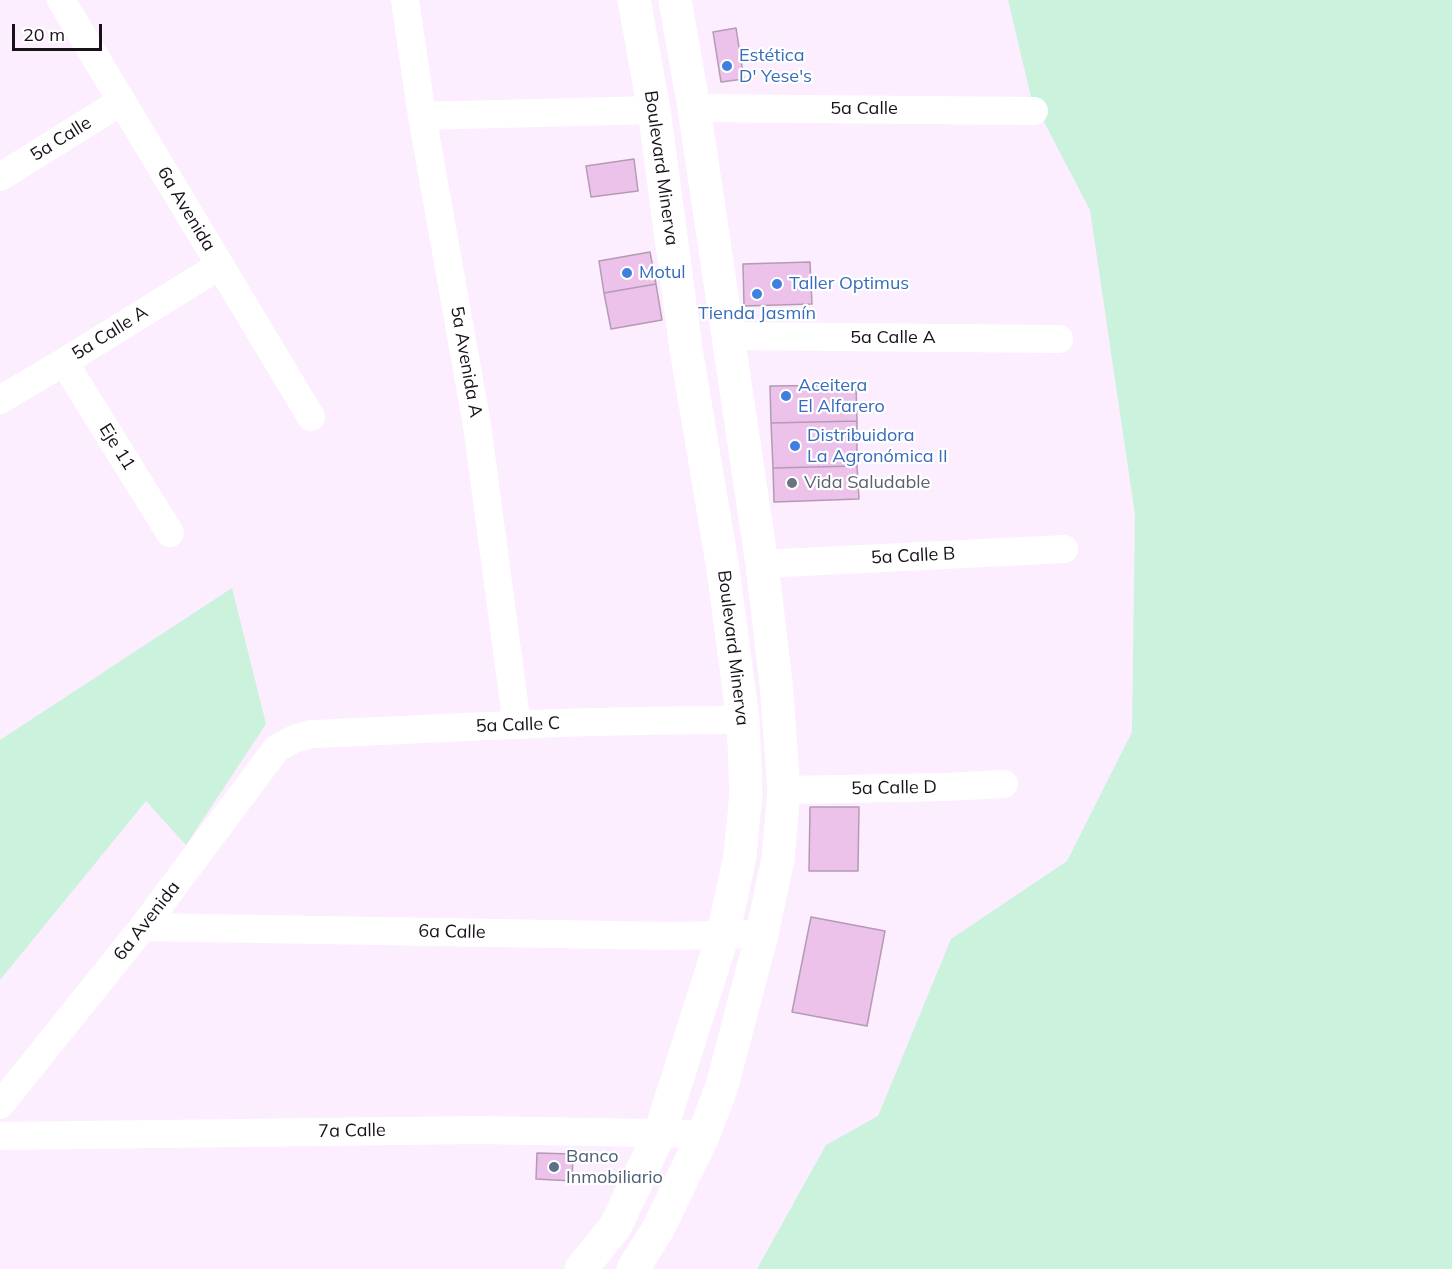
<!DOCTYPE html>
<html>
<head>
<meta charset="utf-8">
<style>
	body { margin:0 }
	#map { position:relative; width:1452px; height:1269px; overflow:hidden; background:#fceeff; font-family:Mulish,sans-serif }
	canvas { display:block }
	.scale { position:absolute; left:12px; top:24px; width:90px; height:27px; box-sizing:border-box; border:3px solid #18111a; border-top:0; padding-left:8px; font-size:18px; line-height:21px; white-space:nowrap; color:#18111a; -webkit-text-stroke:4px #fff; paint-order:stroke }
</style>
</head>
<body>
<div id="map">
<canvas width="1452" height="1269"></canvas>
<div class="scale">20 m</div>
</div>
<script>
const ctx = document.querySelector('canvas').getContext('2d');
ctx.lineJoin = 'round';
function paint(path, color) {
  ctx.fillStyle = color;
  ctx.fill(path, 'evenodd');
}
function trace(path, color, width, dash) {
  ctx.strokeStyle = color;
  ctx.lineWidth = width;
  ctx.lineCap = dash ? 'butt' : 'round';
  ctx.setLineDash(dash || []);
  ctx.stroke(path);
}
function write(font, color, halo, rows, align = 'center') {
  ctx.font = font + ' Mulish,sans-serif';
  ctx.lineWidth = 4.5;
  ctx.setLineDash([]);
  ctx.textBaseline = 'middle';
  ctx.strokeStyle = halo;
  ctx.fillStyle = color;
  for (const [text, x, y, turn = 0] of rows) {
    ctx.save();
    ctx.translate(x, y);
    ctx.rotate((+turn || 0) * Math.PI / 180);
    ctx.textAlign = isNaN(turn) ? turn : align;
    if (halo) ctx.strokeText(text, 0, 0);
    ctx.fillText(text, 0, 0);
    ctx.restore();
  }
}
const green = new Path2D(`
	M1008,0H1452V1269H757L826,1145L878,1116L951,939L1067,861L1132,732L1135,515L1090,210L1031,97Z
	M232,588L266,724L186,845L146,801L0,980V740Z`);
const building = new Path2D(`
	M736,28L744,79L721,82L713,32Z
	M634,159L638,191L591,197L586,166Z
	M650,252L656,284L604,293L599,261Z
	M810,262L812,304L744,306L743,264Z
	M656,284L662,320L611,329L604,293Z
	M856,385L857,421L771,423L770,386Z
	M857,421V466L773,468L771,423Z
	M857,466L859,499L774,502L773,468Z
	M810,807H859L858,871H809Z
	M811,917L885,931L867,1026L792,1012Z
	M537,1153L573,1154L572,1181L536,1179Z`);
const street = new Path2D(`
	M61,0L311,417
	M405,0L422,116L477,425L517,725
	M694,108L1034,111
	M422,116L654,110
	M0,177L122,101
	M727,336L1059,339
	M64,362L170,533
	M0,400L64,362L219,266
	M762,564L1064,549
	M784,790L946,787L1004,784
	M143,927L671,936L762,934
	M0,1105L143,927L277,748L294,739L312,734C456,728 599,719 743,720
	M0,1136L477,1130L704,1134`);
const secondary = new Path2D(`
	M581,1269L615,1227L660,1133L723,935L740,856L746,793L743,720L723,569L686,349L654,110L634,0
	M633,1269L658,1229L704,1134L722,1086L762,934L778,859L784,790L776,683L762,564L694,108L675,0`);
const markers = [
	[727,66,6,"#3f7fe0"],
	[627,273,6,"#3f7fe0"],
	[777,284,6,"#3f7fe0"],
	[757,294,6,"#3f7fe0"],
	[786,396,6,"#3f7fe0"],
	[795,446,6,"#3f7fe0"],
	[792,483,6,"#6b7280"],
	[554,1167,6,"#5c6f8a"]
];
const shopNames = [
	["Estética",739,56],
	["D' Yese's",739,77],
	["Motul",639,273],
	["Taller Optimus",789,284],
	["Tienda Jasmín",757,314,"center"],
	["Aceitera",798,386],
	["El Alfarero",798,407],
	["Distribuidora",807,436],
	["La Agronómica II",807,457]
];
const streetNames = [
	["5a Calle",864,109],
	["5a Calle",61,139,-32],
	["Boulevard Minerva",661,168,82],
	["6a Avenida",186,209,59],
	["5a Calle A",110,333,-32],
	["5a Calle A",893,338],
	["5a Avenida A",466,362,80],
	["Eje 11",117,447,58],
	["5a Calle B",913,556,-3],
	["Boulevard Minerva",733,648,83],
	["5a Calle C",518,725,-2],
	["5a Calle D",894,788,-1],
	["6a Avenida",147,921,-52],
	["6a Calle",452,932,1],
	["7a Calle",352,1131,-1]
];
const worshipNames = [
	["Vida Saludable",804,483]
];
const serviceNames = [
	["Banco",566,1157],
	["Inmobiliario",566,1178]
];
paint(green, '#caf2dc');
paint(building, '#ecc1ea');
trace(building, '#b49bb2', 1.5);
trace(street, '#fff', 28);
trace(secondary, '#fff', 33);
for (const [x, y, r, color] of markers) {
  const dot = new Path2D();
  dot.arc(x, y, r, 0, 2 * Math.PI);
  ctx.fillStyle = color;
  ctx.fill(dot);
  trace(dot, '#fff', 2);
}
write('18px', '#366cbe', '#fff', shopNames, 'left');
write('18px', '#18111a', '#fff', streetNames);
write('18px', '#5b616d', '#fff', worshipNames, 'left');
write('18px', '#4e5e75', '#fff', serviceNames, 'left');
</script>
</body>
</html>
